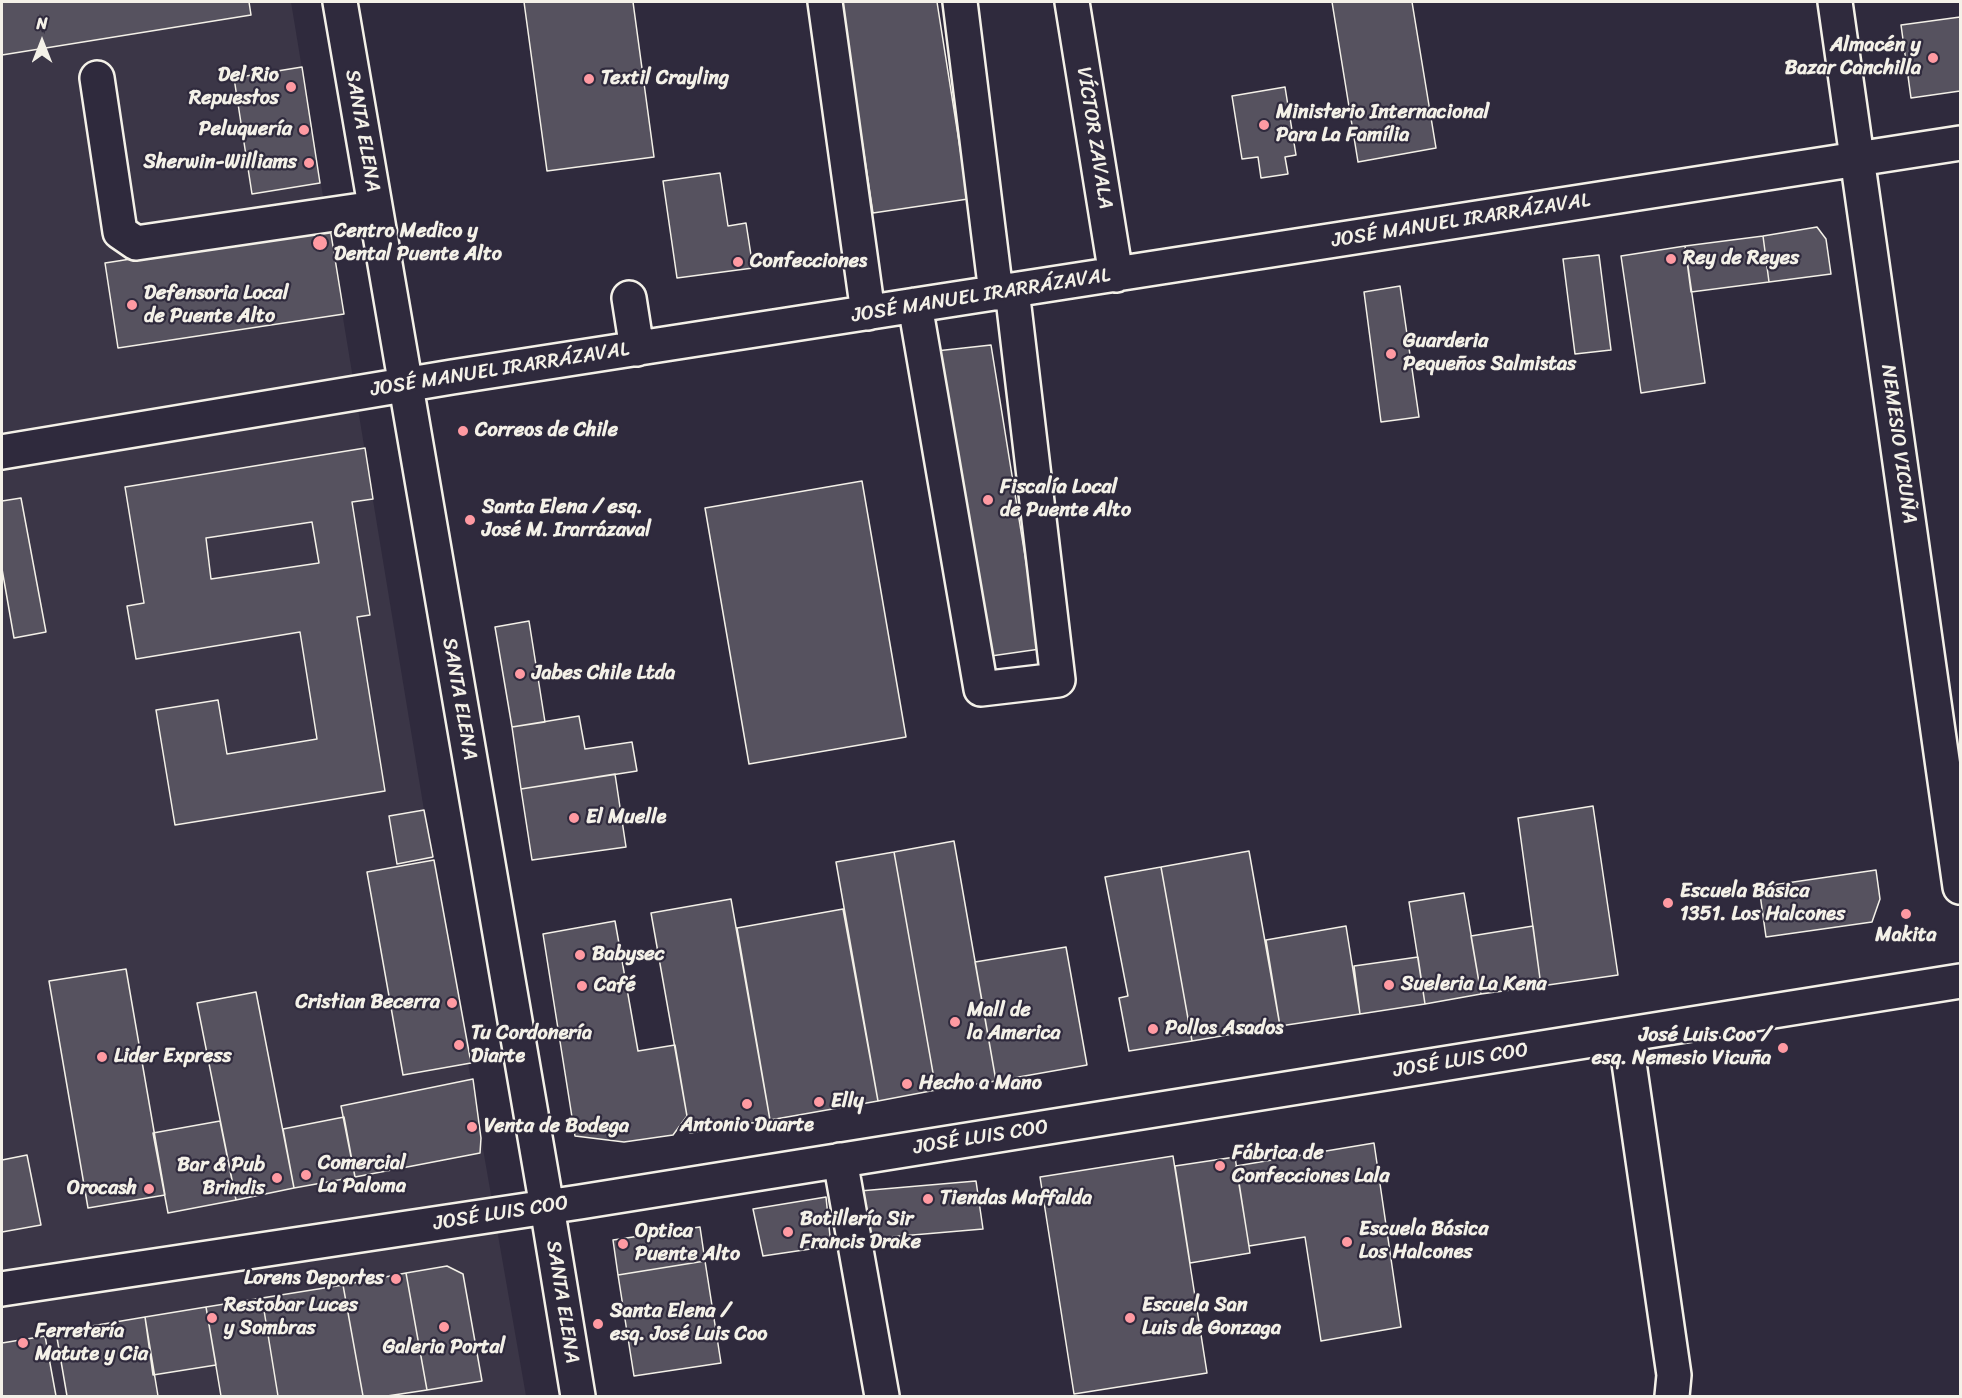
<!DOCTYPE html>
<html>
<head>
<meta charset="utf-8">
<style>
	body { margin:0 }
	#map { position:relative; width:1962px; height:1398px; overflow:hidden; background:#2f2a3d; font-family:Sriracha,sans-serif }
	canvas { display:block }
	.frame { position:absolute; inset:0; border:3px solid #f4f1e8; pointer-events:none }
	.north { position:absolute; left:12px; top:12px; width:60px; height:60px; -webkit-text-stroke:4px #2f2a3d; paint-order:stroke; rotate:0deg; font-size:16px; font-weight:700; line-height:24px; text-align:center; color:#f4f1e8 }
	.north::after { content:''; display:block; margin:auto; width:21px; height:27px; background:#f4f1e8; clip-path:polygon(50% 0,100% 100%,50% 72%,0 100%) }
</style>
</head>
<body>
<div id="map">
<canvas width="1962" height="1398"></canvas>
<div class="frame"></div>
<div class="north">N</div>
</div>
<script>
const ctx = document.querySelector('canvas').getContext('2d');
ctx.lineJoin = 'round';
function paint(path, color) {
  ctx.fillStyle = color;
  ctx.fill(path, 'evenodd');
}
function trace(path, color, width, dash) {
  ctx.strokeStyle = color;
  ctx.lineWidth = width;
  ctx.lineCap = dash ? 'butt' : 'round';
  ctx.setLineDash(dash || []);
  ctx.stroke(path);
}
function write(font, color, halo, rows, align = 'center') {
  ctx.font = font + ' Sriracha,sans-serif';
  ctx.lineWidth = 4.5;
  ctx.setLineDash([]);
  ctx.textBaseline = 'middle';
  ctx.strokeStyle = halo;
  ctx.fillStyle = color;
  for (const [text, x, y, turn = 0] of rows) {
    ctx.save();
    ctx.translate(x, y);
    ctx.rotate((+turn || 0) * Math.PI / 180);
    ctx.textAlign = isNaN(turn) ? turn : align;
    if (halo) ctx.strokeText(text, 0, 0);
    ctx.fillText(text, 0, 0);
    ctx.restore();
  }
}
const built = new Path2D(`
	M2,2H291L424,810L526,1396H2Z`);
const building = new Path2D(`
	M2,2H249L251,15L2,55Z
	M524,2H633L654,157L547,171Z
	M841,2H937L968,199L873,213Z
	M1332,2H1412L1436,148L1358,162Z
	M1960,17V91L1911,98L1901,25Z
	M302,67L320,183L252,194L234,78Z
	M1285,87L1296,155L1285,157L1288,174L1261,178L1258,157L1242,159L1232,96Z
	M720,173L728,226L746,223L753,268L677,278L663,181Z
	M1817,227L1826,239L1831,274L1769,282L1763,236Z
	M330,228L344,314L118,348L105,263Z
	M1763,236L1769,282L1691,292L1685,246Z
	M1685,246L1705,383L1641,393L1621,256Z
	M1599,255L1611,350L1575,354L1563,259Z
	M1400,286L1419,417L1381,422L1364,292Z
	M991,345L1040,649L984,657L936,351Z
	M365,448L373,499L352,502L370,615L357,617L385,791L175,825L156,710L218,700L227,754L317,739L300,632L136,659L127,606L144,603L125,487ZM312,522L319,563L211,579L206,538Z
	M862,481L906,737L749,764L705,508Z
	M21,498L46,632L14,638L2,569V501Z
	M529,621L545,722L512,727L495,627Z
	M579,716L585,749L632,742L637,771L521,789L512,727Z
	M615,774L626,847L532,860L521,789Z
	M1593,806L1618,975L1541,986L1518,818Z
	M424,810L433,857L397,864L389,816Z
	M954,841L996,1081L936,1090L894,852Z
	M1249,851L1280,1026L1192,1041L1161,867Z
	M894,852L936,1090L878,1101L836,862Z
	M434,860L471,1063L403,1075L367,872Z
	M1161,867L1192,1041L1129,1051L1119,998L1128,996L1105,877Z
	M1876,870L1880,899L1872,922L1766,937L1759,887Z
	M1464,893L1481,994L1425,1004L1409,902Z
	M731,899L770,1120L690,1133L651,913Z
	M843,909L878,1101L770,1120L737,928Z
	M615,921L638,1051L675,1045L687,1116L673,1135L624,1142L575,1136L543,934Z
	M1346,926L1360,1014L1280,1026L1266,940Z
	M1533,926L1541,986L1481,994L1471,936Z
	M1066,947L1087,1065L996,1081L975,962Z
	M1418,957L1425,1004L1360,1014L1354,966Z
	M126,969L165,1195L88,1208L49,981Z
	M256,992L294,1188L236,1200L197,1003Z
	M473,1079L481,1138L480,1153L355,1177L341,1106Z
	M344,1117L355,1177L294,1188L283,1129Z
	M220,1121L236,1200L168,1213L153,1133Z
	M1374,1143L1401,1327L1321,1341L1305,1237L1249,1246L1236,1166Z
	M27,1155L41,1225L2,1232V1160Z
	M1173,1156L1207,1373L1074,1394L1040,1177Z
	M1235,1157L1250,1253L1190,1263L1175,1166Z
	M976,1181L983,1229L854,1240L848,1192Z
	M826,1197L831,1246L763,1256L753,1209Z
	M700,1227L705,1261L618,1275L613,1240Z
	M705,1261L721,1363L634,1376L618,1275Z
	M447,1266L463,1274L482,1381L427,1390L406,1273Z
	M406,1273L427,1390L387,1396H363L343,1285Z
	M343,1285L363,1396H278L262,1298Z
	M262,1298L278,1396H221L206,1307Z
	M206,1307L216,1365L153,1375L145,1317Z
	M145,1317L158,1396H67L56,1332Z
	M45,1336L56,1396H2V1343Z`);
const minor = new Path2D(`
	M340,2L547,1207L578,1396
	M825,2L868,313
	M960,2L996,293
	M1072,2L1116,275
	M1835,2L1960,887
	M97,78L120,232L136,243L375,208
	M629,298L637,349
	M915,305L981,689L1058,680L1012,290
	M2,452L452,377L1960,143
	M1625,1035L1674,1375L1672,1396
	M840,1160L882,1396
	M2,1289L580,1202L1960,981`);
const markers = [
	[1933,58,6,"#ff9aa2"],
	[589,79,6,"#ff9aa2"],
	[291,87,6,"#ff9aa2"],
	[1264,125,6,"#ff9aa2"],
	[304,130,6,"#ff9aa2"],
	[309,163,6,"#ff9aa2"],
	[320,243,8,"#ff9aa2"],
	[1671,259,6,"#ff9aa2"],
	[738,262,6,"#ff9aa2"],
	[132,305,6,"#ff9aa2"],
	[1391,354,6,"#ff9aa2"],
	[463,431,6,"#ff9aa2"],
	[988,500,6,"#ff9aa2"],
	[470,520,6,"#ff9aa2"],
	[520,674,6,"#ff9aa2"],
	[574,818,6,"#ff9aa2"],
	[1668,903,6,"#ff9aa2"],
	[1906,914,6,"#ff9aa2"],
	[580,955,6,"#ff9aa2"],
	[1389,985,6,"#ff9aa2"],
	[582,986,6,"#ff9aa2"],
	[452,1003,6,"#ff9aa2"],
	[955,1022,6,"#ff9aa2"],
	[1153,1029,6,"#ff9aa2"],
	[459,1045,6,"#ff9aa2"],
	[1783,1048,6,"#ff9aa2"],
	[102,1057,6,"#ff9aa2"],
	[907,1084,6,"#ff9aa2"],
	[819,1102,6,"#ff9aa2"],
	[747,1104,6,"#ff9aa2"],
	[472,1127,6,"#ff9aa2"],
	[1220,1166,6,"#ff9aa2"],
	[306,1175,6,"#ff9aa2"],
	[277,1178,6,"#ff9aa2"],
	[149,1189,6,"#ff9aa2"],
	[928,1199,6,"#ff9aa2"],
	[788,1232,6,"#ff9aa2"],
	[1347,1242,6,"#ff9aa2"],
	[623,1244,6,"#ff9aa2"],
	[396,1279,6,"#ff9aa2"],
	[212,1318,6,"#ff9aa2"],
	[1130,1318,6,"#ff9aa2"],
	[598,1324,6,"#ff9aa2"],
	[444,1327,6,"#ff9aa2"],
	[23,1343,6,"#ff9aa2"]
];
const poiNames = [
	["Almacén y",1921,46,"right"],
	["Bazar Canchilla",1921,69,"right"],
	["Del Rio",279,76,"right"],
	["Repuestos",279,99,"right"],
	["Textil Crayling",601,79],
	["Ministerio Internacional",1276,113],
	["Para La Família",1276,136],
	["Peluquería",292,130,"right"],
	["Sherwin-Williams",297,163,"right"],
	["Centro Medico y",334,232],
	["Dental Puente Alto",334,255],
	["Rey de Reyes",1683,259],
	["Confecciones",750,262],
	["Defensoria Local",144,294],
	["de Puente Alto",144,317],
	["Guarderia",1403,342],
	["Pequeños Salmistas",1403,365],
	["Correos de Chile",475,431],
	["Fiscalía Local",1000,488],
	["de Puente Alto",1000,511],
	["Santa Elena / esq.",482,508],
	["José M. Irarrázaval",482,531],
	["Jabes Chile Ltda",532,674],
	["El Muelle",586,818],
	["Escuela Básica",1680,892],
	["1351. Los Halcones",1680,915],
	["Makita",1906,936,"center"],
	["Babysec",592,955],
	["Sueleria La Kena",1401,985],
	["Café",594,986],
	["Cristian Becerra",440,1003,"right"],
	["Mall de",967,1011],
	["la America",967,1034],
	["Pollos Asados",1165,1029],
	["Tu Cordonería",471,1034],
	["Diarte",471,1057],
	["José Luis Coo /",1771,1036,"right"],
	["esq. Nemesio Vicuña",1771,1059,"right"],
	["Lider Express",114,1057],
	["Hecho a Mano",919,1084],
	["Elly",831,1102],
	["Antonio Duarte",747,1126,"center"],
	["Venta de Bodega",484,1127],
	["Fábrica de",1232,1154],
	["Confecciones Lala",1232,1177],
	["Comercial",318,1164],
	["La Paloma",318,1187],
	["Bar & Pub",265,1166,"right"],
	["Brindis",265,1189,"right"],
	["Orocash",137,1189,"right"],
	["Tiendas Maffalda",940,1199],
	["Botillería Sir",800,1220],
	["Francis Drake",800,1243],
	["Escuela Básica",1359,1230],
	["Los Halcones",1359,1253],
	["Optica",635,1232],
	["Puente Alto",635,1255],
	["Lorens Deportes",384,1279,"right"],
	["Restobar Luces",224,1306],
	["y Sombras",224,1329],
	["Escuela San",1142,1306],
	["Luis de Gonzaga",1142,1329],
	["Santa Elena /",610,1312],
	["esq. José Luis Coo",610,1335],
	["Ferretería",35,1332],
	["Matute y Cia",35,1355],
	["Galeria Portal",444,1348,"center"]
];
const streetNames = [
	["SANTA ELENA",362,131,80],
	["VÍCTOR ZAVALA",1094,138,81],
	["JOSÉ MANUEL IRARRÁZAVAL",1461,221,-9],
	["JOSÉ MANUEL IRARRÁZAVAL",981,296,-9],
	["JOSÉ MANUEL IRARRÁZAVAL",500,370,-9],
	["NEMESIO VICUÑA",1898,444,82],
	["SANTA ELENA",459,699,80],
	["JOSÉ LUIS COO",1461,1061,-9],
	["JOSÉ LUIS COO",981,1138,-9],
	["JOSÉ LUIS COO",501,1214,-9],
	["SANTA ELENA",562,1302,81]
];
paint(built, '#3b3647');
paint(building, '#56525f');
trace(building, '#f4f1e8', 1.5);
trace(minor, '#f4f1e8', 38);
trace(minor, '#2f2a3d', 33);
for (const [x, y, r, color] of markers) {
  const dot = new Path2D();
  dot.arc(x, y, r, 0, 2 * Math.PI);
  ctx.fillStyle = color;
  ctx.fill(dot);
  trace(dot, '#2f2a3d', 2);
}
write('bold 20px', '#f4f1e8', '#2f2a3d', poiNames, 'left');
write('20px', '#f4f1e8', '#2f2a3d', streetNames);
</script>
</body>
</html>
